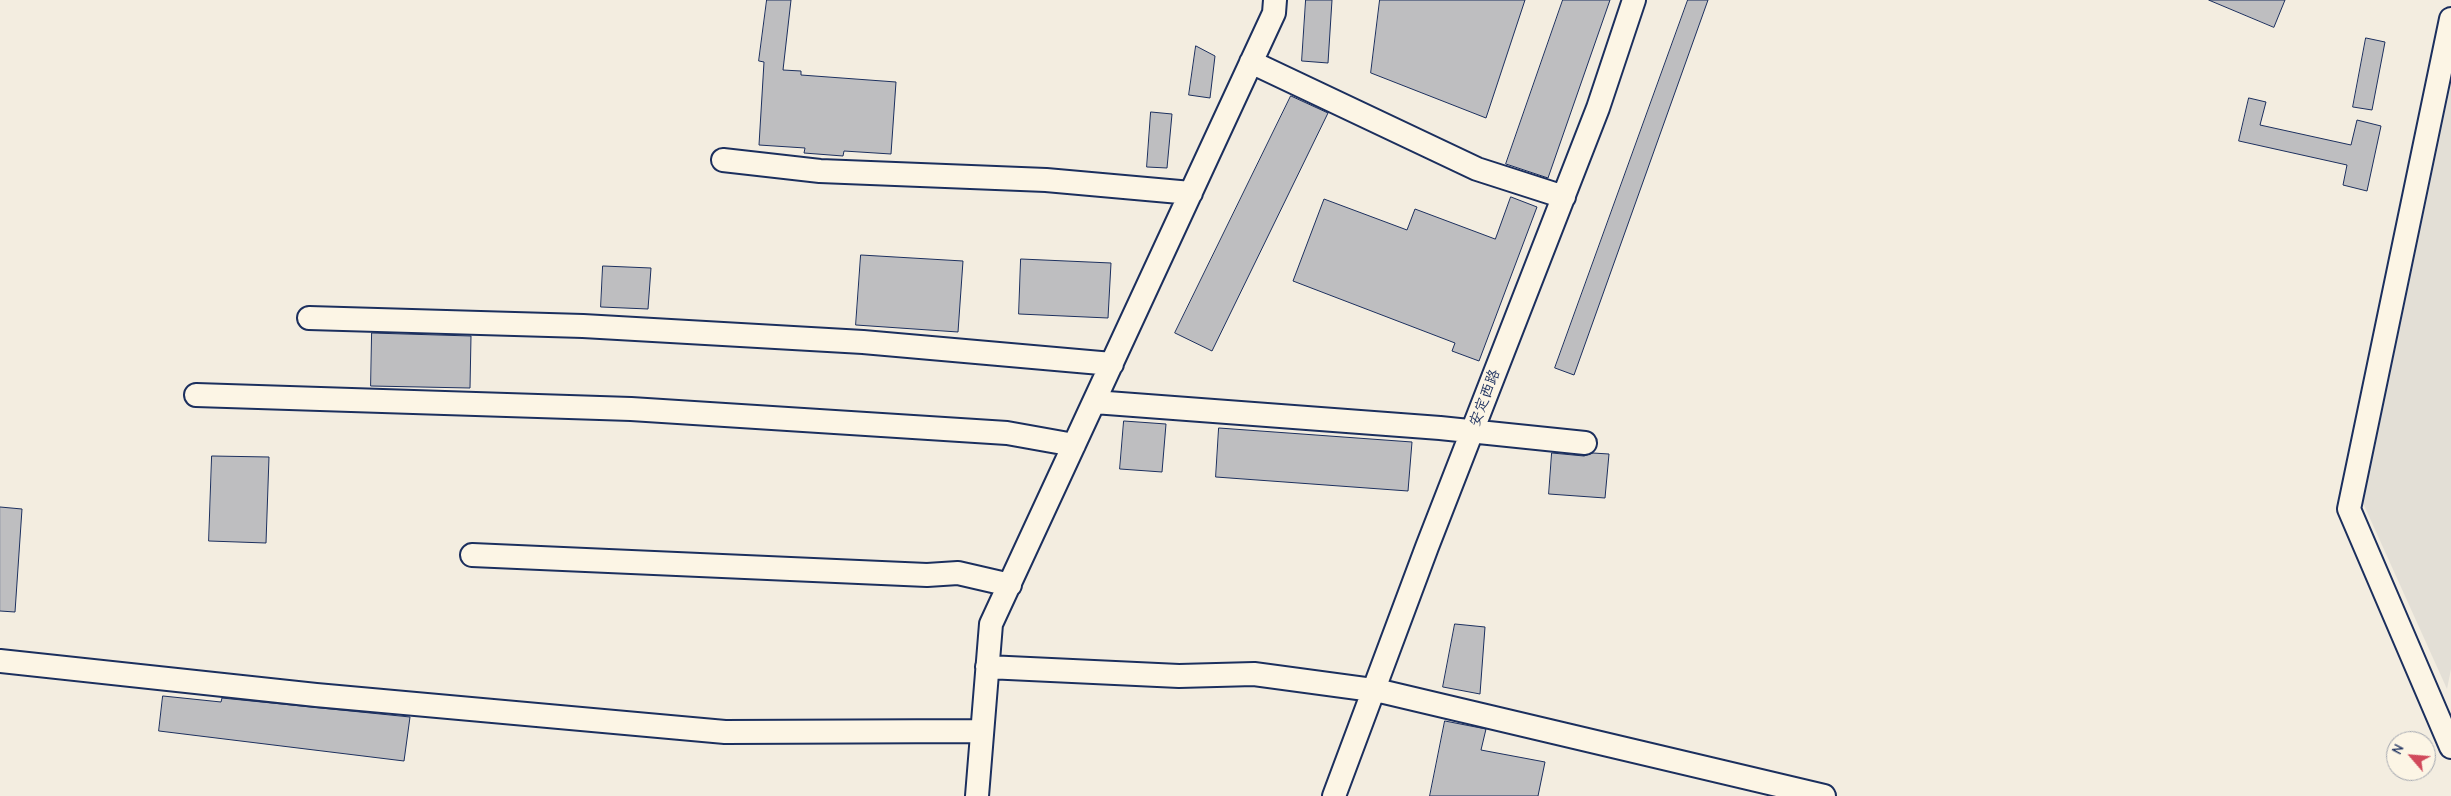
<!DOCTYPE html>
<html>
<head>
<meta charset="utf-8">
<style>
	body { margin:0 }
	#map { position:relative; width:2451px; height:796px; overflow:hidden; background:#f3ede0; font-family:"Comic Neue",sans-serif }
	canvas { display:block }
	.north { position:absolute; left:2386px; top:731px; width:50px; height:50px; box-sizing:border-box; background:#fcf5e5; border:1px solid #a2a6af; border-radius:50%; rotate:297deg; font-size:14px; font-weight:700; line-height:20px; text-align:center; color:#1b2f5e }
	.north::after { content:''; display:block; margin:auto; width:18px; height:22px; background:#d1495b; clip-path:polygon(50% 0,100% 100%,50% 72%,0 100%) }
</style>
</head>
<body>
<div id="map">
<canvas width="2451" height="796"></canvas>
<div class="north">N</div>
</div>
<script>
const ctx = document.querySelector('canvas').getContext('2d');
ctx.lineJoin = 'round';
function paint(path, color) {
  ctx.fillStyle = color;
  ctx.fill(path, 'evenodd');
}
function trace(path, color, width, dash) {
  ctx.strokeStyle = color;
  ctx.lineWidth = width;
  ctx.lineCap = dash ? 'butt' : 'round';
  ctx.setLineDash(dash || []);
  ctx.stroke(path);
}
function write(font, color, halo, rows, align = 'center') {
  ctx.font = font + ' "Comic Neue","LXGW WenKai TC",sans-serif';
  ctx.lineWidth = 4.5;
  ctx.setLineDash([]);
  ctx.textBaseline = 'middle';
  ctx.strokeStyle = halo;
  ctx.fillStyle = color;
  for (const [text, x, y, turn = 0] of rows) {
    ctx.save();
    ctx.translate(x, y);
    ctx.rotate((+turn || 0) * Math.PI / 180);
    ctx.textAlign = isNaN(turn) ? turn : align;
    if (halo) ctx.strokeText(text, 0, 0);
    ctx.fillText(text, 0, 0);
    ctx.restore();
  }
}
const built = new Path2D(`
	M2451,83V669L2447,689L2363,503Z`);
const building = new Path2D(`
	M767,0H791L783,70L801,71V75L896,82L891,154L844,151L843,156L804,153L805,148L759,145L764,62L759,61Z
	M1306,0H1332L1328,63L1302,61Z
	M1380,0H1525L1486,118L1371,73Z
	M1563,0H1610L1548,178L1506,164Z
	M1688,0H1708L1574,375L1555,368Z
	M2209,0H2285L2274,27Z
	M2366,38L2385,42L2372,110L2353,107Z
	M1196,46L1215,56L1210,98L1189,95Z
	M1291,96L1328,113L1212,351L1175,333Z
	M2249,98L2266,102L2260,125L2351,145L2357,120L2381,126L2367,191L2343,185L2347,165L2239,141Z
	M1151,112L1172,114L1167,168L1147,167Z
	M1511,197L1537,207L1479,361L1452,351L1455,343L1293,281L1324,199L1407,230L1415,209L1495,239Z
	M861,255L963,261L958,332L856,325Z
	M1021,259L1111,263L1108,318L1019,314Z
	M603,266L651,268L648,309L601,307Z
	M372,333L471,336L470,388L371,386Z
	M1124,421L1166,424L1162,472L1120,469Z
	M1219,428L1412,442L1408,491L1216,477Z
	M1552,453L1584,456L1593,453L1609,454L1605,498L1549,494Z
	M212,456L269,457L266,543L209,541Z
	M0,507L22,509L15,612L0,611Z
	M1455,624L1485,627L1480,694L1443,687Z
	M163,696L221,702L222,698L410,717L404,761L159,731Z
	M1445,721L1486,729L1481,750L1545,762L1538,796H1430Z`);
const minor = new Path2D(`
	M2451,19L2349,509L2451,747
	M1251,62L1477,169L1564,197
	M723,160L820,171L1046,180L1191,193
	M309,318L583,326L863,342L1112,364
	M196,395L631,409L1007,433L1074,445
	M1094,402L1440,428L1585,443
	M472,555L927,575L958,573L1010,585
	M0,661L316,695L725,732L981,731
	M987,667L1179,676L1254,674L1380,691L1824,796
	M977,796L991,624L1274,13L1275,0
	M1334,796L1427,547L1598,108L1634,0`);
const streetNames = [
	["安定西路",1485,398,-69]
];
paint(built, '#e3dfd6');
paint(building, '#bebec0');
trace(building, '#1b2f5e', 1);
trace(minor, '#1b2f5e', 26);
trace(minor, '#fcf5e5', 22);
write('15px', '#1b2f5e', '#fcf5e5', streetNames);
</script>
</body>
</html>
